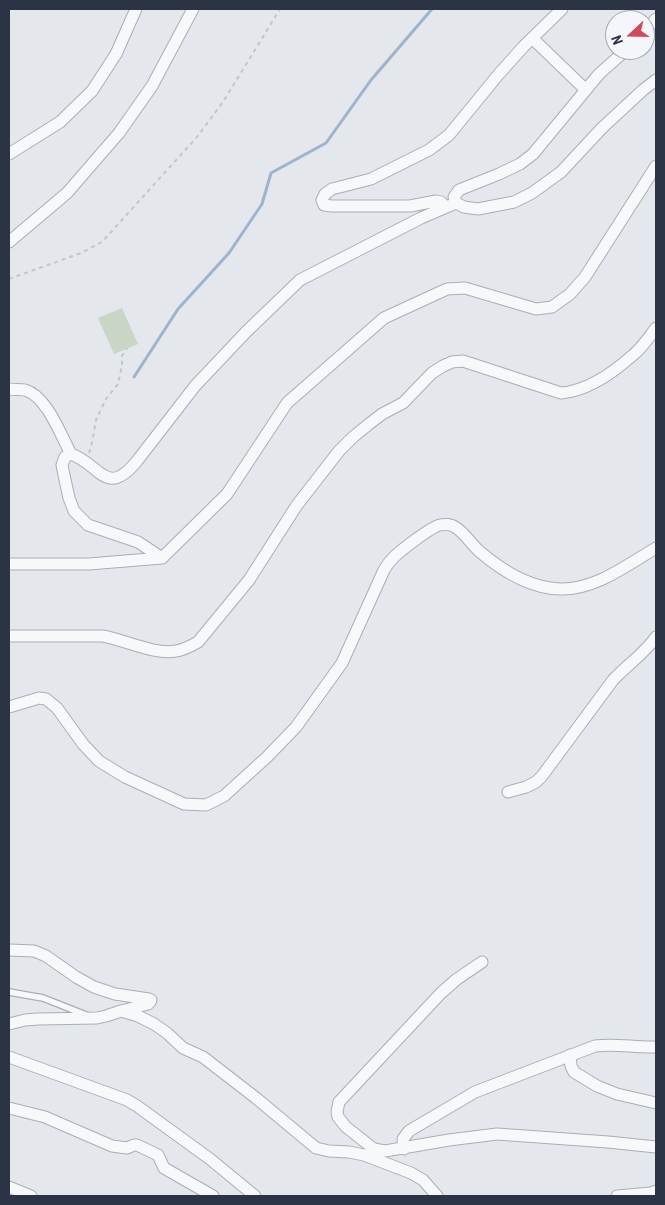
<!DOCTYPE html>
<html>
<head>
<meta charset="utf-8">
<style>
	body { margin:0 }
	#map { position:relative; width:665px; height:1205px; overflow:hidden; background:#e4e7ec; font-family:"Roboto Condensed",sans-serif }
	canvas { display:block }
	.frame { position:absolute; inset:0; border:10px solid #2b3445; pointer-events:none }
	.north { position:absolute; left:605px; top:10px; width:50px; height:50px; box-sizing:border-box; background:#f4f6f9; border:1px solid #a4a8b1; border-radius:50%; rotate:249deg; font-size:14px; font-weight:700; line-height:20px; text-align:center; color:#2b3445 }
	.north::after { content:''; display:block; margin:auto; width:18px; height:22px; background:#d1495b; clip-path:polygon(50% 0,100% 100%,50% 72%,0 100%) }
</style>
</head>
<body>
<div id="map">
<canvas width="665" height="1205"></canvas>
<div class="frame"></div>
<div class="north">N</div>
</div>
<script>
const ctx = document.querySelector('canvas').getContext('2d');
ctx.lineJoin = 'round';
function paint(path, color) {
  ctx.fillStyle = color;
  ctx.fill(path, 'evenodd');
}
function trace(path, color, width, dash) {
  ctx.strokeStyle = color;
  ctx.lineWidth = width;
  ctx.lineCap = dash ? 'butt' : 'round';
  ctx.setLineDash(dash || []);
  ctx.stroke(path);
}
const green = new Path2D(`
	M122,308L138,344L114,354L98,318Z`);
const stream = new Path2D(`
	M134,377L178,309L229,253L262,204L271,173L326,143L371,80L432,9`);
const path = new Path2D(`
	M9,279L81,253L102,242L197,137L223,102L280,9
	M89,453L92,443L96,420L106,399L118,384L122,365V356L127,348`);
const service = new Path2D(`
	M9,992L43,998L86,1015`);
const minor = new Path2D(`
	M645,30L656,19
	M532,38L586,90
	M626,50L599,74L533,154L520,164L499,174L459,190L454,197L456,203L464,207L478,209L514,202L532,193L561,172L602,128L643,90L656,80
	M9,154L60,122L92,91L116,54L136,9
	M446,207L441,202L436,201L410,206H332L324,205L322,200L325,194L332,189L371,179L429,150L449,135L498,75L524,46L562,9
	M9,242L67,193L119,133L152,86L193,9
	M9,389C14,390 20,389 25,390C47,396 61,436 71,454
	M162,558L138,542L88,525L74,511L69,498L64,475L62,465L65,457L71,454C100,464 106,499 137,461L195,386L246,332L300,280L421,218L456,203
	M9,564H89L162,558L227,494L287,403L384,318L447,289L465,288L536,309L552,307L570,294L585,277L656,166
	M9,636H103C125,640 154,655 176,651C184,650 191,646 198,642L249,580L297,505L339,451L353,437L369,424L382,414L403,403L432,373L443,366L452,362L463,361L561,393C587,391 614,372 633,355C642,348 649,337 656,328
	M9,707L39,698L46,699L57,708L83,744L99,761L125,777L184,804L206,805L224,796L267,757L296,727L342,663L384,570C387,565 390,561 393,558C401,550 431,527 440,525C444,524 451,524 455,527C464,532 471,544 479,551C501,570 530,588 560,589C595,590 627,565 656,548
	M508,792L526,787L536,782L542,776L613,680C627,665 645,653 656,637
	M9,950L34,951L46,956L76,977L94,987L115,994L149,999L151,1000L150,1002L148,1004L121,1011L106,1016L97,1018L38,1019L25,1020L9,1024
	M482,962L457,979L441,993L339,1102L337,1112L338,1117L346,1127L374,1149L385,1151L449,1140L497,1134L608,1142L656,1147
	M121,1011L138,1016L154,1024L167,1033L183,1048L203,1057L256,1098L316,1148L329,1151L349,1152L364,1155L411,1173L423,1180L437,1196
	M570,1055L571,1066L574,1072L597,1086L617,1094L656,1103
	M9,1057L127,1100L137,1106L210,1159L255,1196
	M9,1108L45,1117L112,1146L127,1148L134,1145H137L158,1155L164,1168L213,1196
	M404,1149L403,1139L409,1131L475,1092L595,1046C615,1043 636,1048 656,1047
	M9,1187L31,1196
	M617,1196L651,1193L656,1191`);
paint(green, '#c9d6c5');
trace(stream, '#9fb4cc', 3);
trace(service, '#a9aeb7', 8);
trace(minor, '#a9aeb7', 13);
trace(path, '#c2c5cb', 2, [4, 4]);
trace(service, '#f7f8fa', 5.5);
trace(minor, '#f7f8fa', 11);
</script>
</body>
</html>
